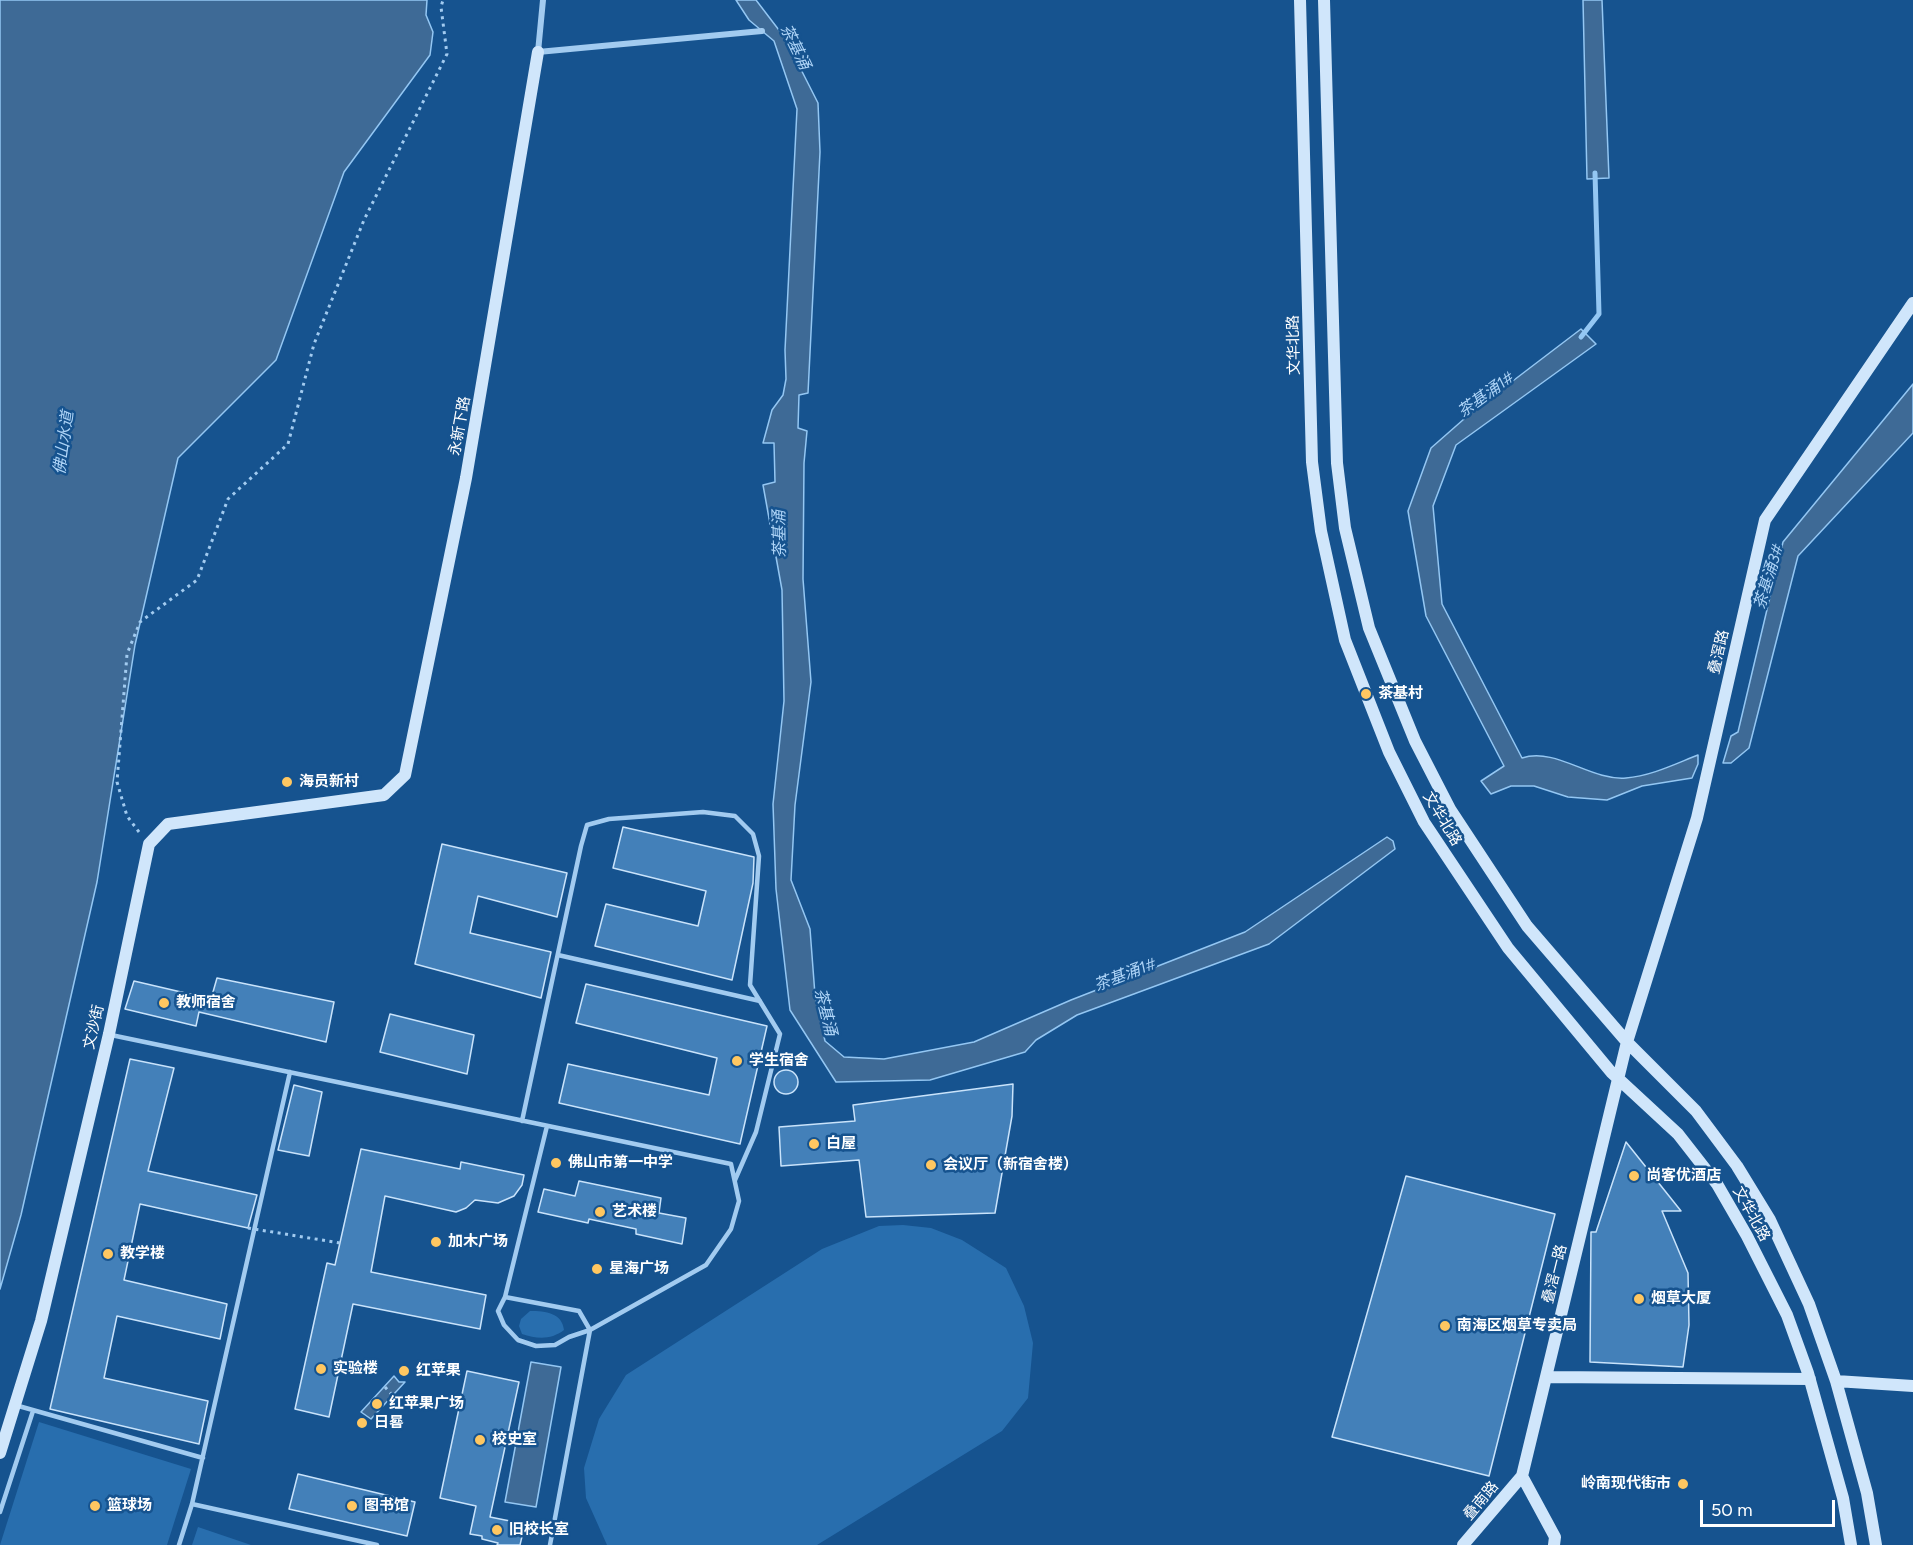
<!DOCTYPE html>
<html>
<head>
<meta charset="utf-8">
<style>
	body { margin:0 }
	#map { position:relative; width:1913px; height:1545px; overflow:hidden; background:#16538f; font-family:Figtree,sans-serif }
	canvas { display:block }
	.scale { position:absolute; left:1700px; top:1500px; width:135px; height:27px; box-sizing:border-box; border:3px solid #fff; border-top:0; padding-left:8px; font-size:18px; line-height:21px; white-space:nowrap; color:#fff; -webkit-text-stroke:4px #16538f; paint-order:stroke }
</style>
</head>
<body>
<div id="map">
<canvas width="1913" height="1545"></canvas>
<div class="scale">50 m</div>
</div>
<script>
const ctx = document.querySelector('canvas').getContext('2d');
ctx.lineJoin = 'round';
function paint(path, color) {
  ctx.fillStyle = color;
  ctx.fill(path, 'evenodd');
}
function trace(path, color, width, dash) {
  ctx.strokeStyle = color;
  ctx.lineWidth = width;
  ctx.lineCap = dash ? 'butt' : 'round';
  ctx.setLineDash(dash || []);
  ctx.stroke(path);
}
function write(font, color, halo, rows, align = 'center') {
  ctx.font = font + ' Figtree,"Noto Sans SC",sans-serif';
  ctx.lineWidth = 5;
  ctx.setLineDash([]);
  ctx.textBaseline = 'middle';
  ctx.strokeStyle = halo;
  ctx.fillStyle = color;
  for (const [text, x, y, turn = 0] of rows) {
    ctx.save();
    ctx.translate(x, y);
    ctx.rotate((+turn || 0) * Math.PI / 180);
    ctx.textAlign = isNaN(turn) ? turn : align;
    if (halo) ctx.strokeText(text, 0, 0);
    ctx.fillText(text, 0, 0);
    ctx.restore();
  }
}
const green = new Path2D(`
	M903,1225L931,1228L962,1240L1006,1268L1024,1306L1033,1343L1028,1398L1002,1431L817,1545H607L586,1498L584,1468L599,1419L626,1375L822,1249L879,1226Z
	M530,1311C546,1311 562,1313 564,1330C551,1340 537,1339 522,1334L519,1326L521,1319Z
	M39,1422L191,1469L167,1545H0Z
	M198,1527L251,1545H192Z`);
const water = new Path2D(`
	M0,0H427L426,15L433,32L430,55L344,172L276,360L178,458L135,645L97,882L21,1215L0,1289Z
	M736,0H756L785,38L818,103L820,152L808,393L799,395L798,428L807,431L804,463L803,579L811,682L795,805L791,880L810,929L815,995L825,1041L844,1057L884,1059L974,1042L1071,1000L1245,932L1387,837L1393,841L1395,849L1269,944L1077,1015L1036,1040L1025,1052L930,1080L836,1082L790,1010L776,889L773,804L784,701L782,590L763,485L775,482L774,443H763L772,410L783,395L786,379L785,350L797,109L774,41L749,20Z
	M1583,0H1602L1609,178L1587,179Z
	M1581,329L1596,344L1456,445L1433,506L1442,604L1522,758C1556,747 1591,781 1626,778C1651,776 1675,764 1698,755V764L1692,778L1642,786L1607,800L1568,797L1534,786H1511L1491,794L1481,781L1504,766L1426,616L1408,511L1431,448L1472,412Z
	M1913,384V433L1798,556L1749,748L1731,763H1723L1731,736L1738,732L1783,542Z
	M531,1362L561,1367L536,1507L505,1502Z
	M394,1376L399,1382H405L371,1419L361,1412Z`);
const stream = new Path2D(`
	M1581,337L1599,314L1595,173`);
const building = new Path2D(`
	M623,827L754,857L753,883L732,980L595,946L606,904L698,926L706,891L613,868Z
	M442,844L567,873L557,917L478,896L470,933L551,952L541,998L415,964Z
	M217,978L334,1002L326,1042L199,1012L196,1026L125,1009L134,981L211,999Z
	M586,984L767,1026L740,1144L559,1103L568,1064L709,1095L717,1058L576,1023Z
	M390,1014L474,1035L467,1074L380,1052Z
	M130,1059L174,1068L148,1171L257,1195L248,1228L140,1204L124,1280L227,1304L220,1339L117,1316L104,1378L208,1401L199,1444L50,1409Z
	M774 1082a12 12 0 1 1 24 0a12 12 0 1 1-24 0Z
	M1013,1084L1012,1116L995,1213L866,1217L859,1160L781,1166L779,1127L855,1121L853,1105Z
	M294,1085L322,1092L309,1156L278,1150Z
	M1626,1142L1681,1211H1662L1688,1273L1689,1325L1683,1367L1590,1362L1591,1232H1596Z
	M361,1149L460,1169L461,1162L524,1175L522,1185L514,1196L498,1203L475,1200L466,1208L456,1212L385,1196L371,1272L486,1295L480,1329L353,1304L329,1417L295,1409L327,1263L335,1265Z
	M1406,1176L1555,1214L1489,1476L1332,1437Z
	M579,1181L661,1198L659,1213L686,1218L682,1244L636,1234V1229L589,1219L588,1223L538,1212L544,1189L575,1196Z
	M467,1371L519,1382L490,1517L525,1524L520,1545H497L498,1543L482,1539V1536L470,1534L476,1506L440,1498Z
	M298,1474L415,1502L407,1536L289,1509Z`);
const path = new Path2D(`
	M139,832L127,816L117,782L127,654L140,622L197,580L228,499L288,444L314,344L364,220L447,54L441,7L443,0
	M385,1387L393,1396
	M373,1399L382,1406`);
const lane = new Path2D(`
	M558,955L760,1001
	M111,1035L731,1164L739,1201L731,1229L706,1265L590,1330L569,1337L555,1345L536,1346L518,1340L504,1325L498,1311L505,1297L547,1126
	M522,1121L581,846L587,825L609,819L703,812L735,816L753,834L759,856L750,985L780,1034L756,1132L735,1180
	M505,1297L579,1311L590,1330L550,1545
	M15,1405L203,1458
	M192,1504L377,1545
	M0,1512L33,1411
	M179,1545L192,1504L290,1072`);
const street = new Path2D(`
	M543,0L538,52L762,31`);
const secondary = new Path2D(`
	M1300,0L1312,462L1321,531L1345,640L1389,752L1424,822L1508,948L1611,1072L1678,1134L1717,1184L1747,1236L1787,1315L1808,1373L1843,1498L1851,1545
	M1324,0L1337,463L1345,528L1369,628L1415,741L1450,809L1527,926L1627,1042L1696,1111L1737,1166L1770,1220L1809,1304L1836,1381L1867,1493L1876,1545
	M1546,1377L1810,1379
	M1836,1381L1913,1386
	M0,1453L41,1321L109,1034L149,844L168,824L384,795L405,775L466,478L538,52
	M1522,1476L1555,1537L1554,1545
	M1463,1545L1522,1476L1627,1042L1697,818L1765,520L1913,303`);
const pathBridge = new Path2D(`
	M248,1228L340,1243`);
const markers = [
	[1366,694,6,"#ffc761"],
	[287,782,6,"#ffc761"],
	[164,1003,6,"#ffc761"],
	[737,1061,6,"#ffc761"],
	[814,1144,6,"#ffc761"],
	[556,1163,6,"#ffc761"],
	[931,1165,6,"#ffc761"],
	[1634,1176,6,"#ffc761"],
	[600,1212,6,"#ffc761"],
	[436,1242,6,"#ffc761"],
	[108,1254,6,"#ffc761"],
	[597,1269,6,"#ffc761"],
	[1639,1299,6,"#ffc761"],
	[1445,1326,6,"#ffc761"],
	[321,1369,6,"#ffc761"],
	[404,1371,6,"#ffc761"],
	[377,1404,6,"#ffc761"],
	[362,1423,6,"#ffc761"],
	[480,1440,6,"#ffc761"],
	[1683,1484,6,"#ffc761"],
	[95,1506,6,"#ffc761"],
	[352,1506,6,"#ffc761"],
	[497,1530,6,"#ffc761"]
];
const streetNames = [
	["文华北路",1294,345,-91],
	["永新下路",460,426,-80],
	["叠滘路",1719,652,-77],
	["文华北路",1442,819,59],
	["文沙街",94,1027,-77],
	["文华北路",1751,1214,61],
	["叠滘一路",1555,1274,-76],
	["叠南路",1481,1501,-50]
];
const poiNames = [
	["茶基村",1378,694],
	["海员新村",299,782],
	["教师宿舍",176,1003],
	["学生宿舍",749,1061],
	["白屋",826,1144],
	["佛山市第一中学",568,1163],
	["会议厅（新宿舍楼）",943,1165],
	["尚客优酒店",1646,1176],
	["艺术楼",612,1212],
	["加木广场",448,1242],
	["教学楼",120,1254],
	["星海广场",609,1269],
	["烟草大厦",1651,1299],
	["南海区烟草专卖局",1457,1326],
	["实验楼",333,1369],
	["红苹果",416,1371],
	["红苹果广场",389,1404],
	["日晷",374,1423],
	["校史室",492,1440],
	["岭南现代街市",1671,1484,"right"],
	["篮球场",107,1506],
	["图书馆",364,1506],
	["旧校长室",509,1530]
];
const waterNames = [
	["茶基涌",795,47,64],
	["茶基涌1#",1486,395,-36],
	["佛山水道",64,443,-82],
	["茶基涌",780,534,-91],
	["茶基涌3#",1769,577,-73],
	["茶基涌1#",1125,975,-21],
	["茶基涌",825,1012,76]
];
paint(green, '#286eae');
paint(water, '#3e6a96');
trace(water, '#94c7f3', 1.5);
trace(stream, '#94c7f3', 5);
paint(building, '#4380b9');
trace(building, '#c9e3fb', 1.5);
trace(path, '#a2cbf0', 3, [3, 4.5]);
trace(lane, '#a2cbf0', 4.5);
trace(street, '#a2cbf0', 6);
trace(secondary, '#d0e6fb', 12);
trace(pathBridge, '#a2cbf0', 3, [3, 4.5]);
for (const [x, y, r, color] of markers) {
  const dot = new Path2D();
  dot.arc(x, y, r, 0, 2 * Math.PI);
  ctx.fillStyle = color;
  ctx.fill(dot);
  trace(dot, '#16538f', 2);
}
write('15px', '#fff', '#16538f', streetNames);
write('bold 15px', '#fff', '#16538f', poiNames, 'left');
write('italic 16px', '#aed4f7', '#16538f', waterNames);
</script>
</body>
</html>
